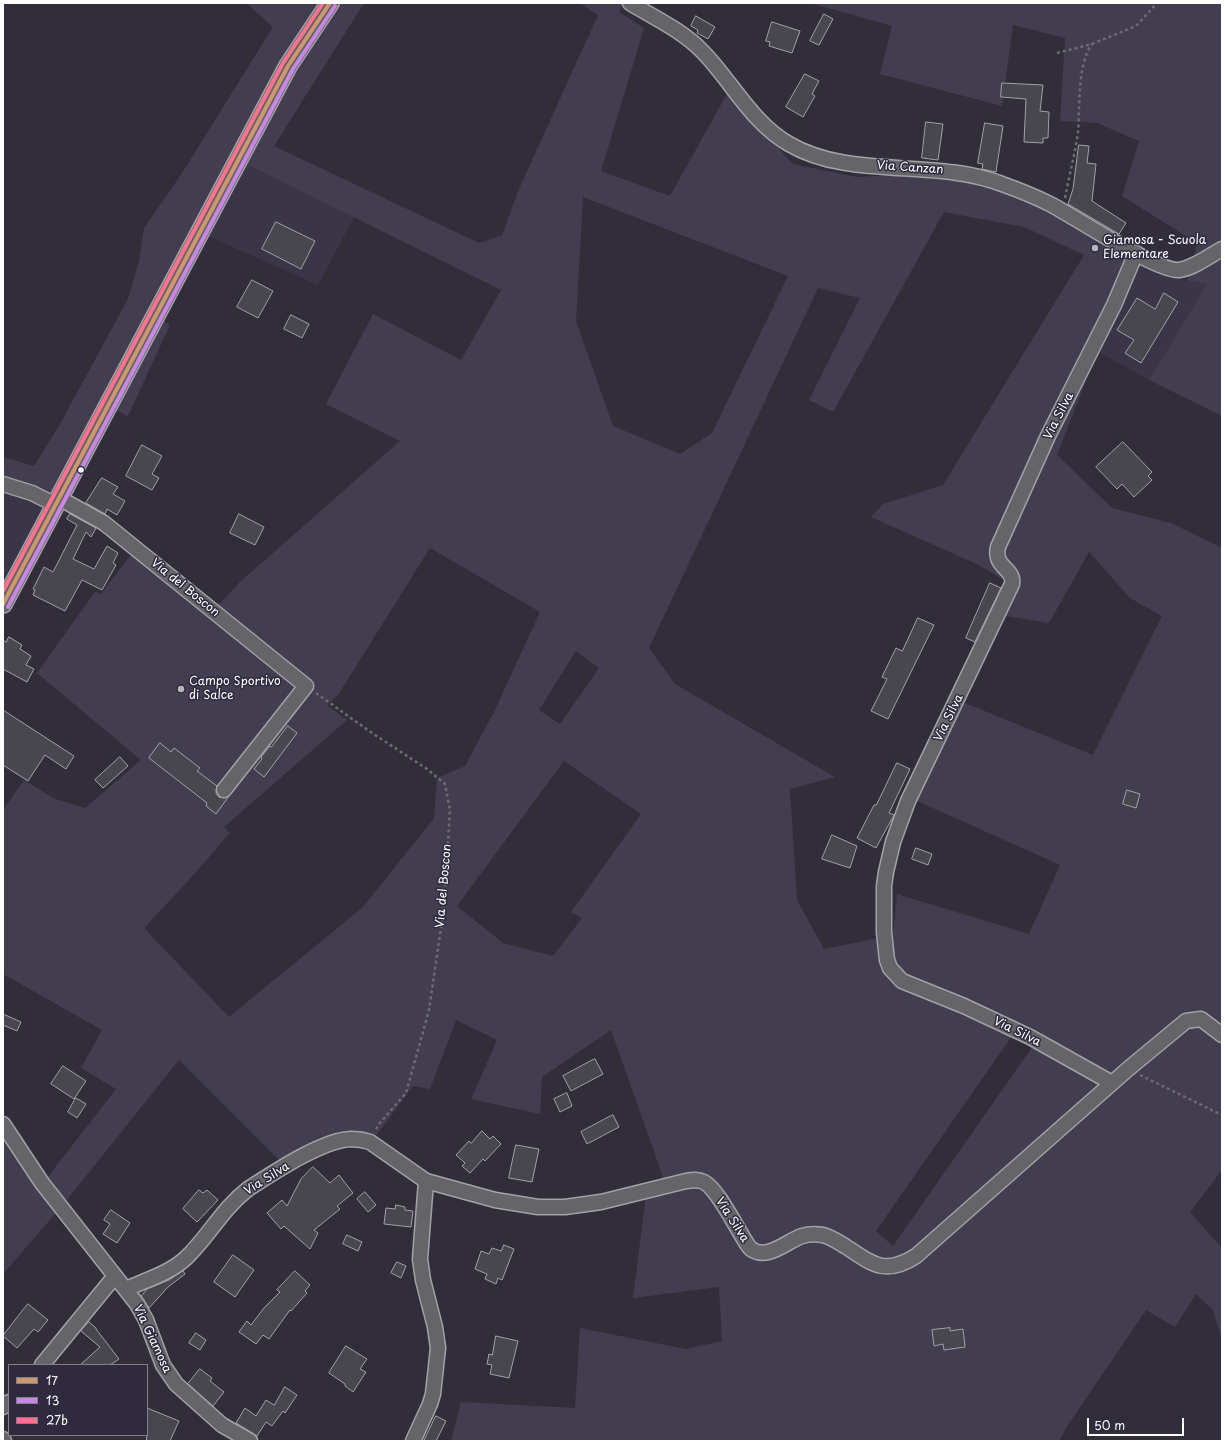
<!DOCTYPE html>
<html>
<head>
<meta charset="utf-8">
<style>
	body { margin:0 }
	#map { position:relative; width:1225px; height:1444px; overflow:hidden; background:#312e39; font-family:"Playpen Sans",sans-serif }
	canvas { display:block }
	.frame { position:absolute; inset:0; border:4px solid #fff; pointer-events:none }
	.legend { position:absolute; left:8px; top:1364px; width:140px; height:72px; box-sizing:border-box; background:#2f2a3d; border:1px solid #827f8b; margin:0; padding:5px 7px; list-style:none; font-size:12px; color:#fff }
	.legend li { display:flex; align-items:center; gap:8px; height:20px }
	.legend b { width:20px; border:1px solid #827f8b }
	.scale { position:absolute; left:1087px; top:1418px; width:97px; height:18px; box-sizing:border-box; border:2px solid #fff; border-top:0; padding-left:5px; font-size:12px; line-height:14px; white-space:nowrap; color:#fff; -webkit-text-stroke:3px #2f2a3d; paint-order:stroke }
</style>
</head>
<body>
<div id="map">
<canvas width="1225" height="1444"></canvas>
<div class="frame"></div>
<ul class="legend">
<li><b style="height:5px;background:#cd976f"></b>17</li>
<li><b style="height:5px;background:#c787e3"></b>13</li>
<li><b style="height:5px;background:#fc738d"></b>27b</li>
</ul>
<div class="scale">50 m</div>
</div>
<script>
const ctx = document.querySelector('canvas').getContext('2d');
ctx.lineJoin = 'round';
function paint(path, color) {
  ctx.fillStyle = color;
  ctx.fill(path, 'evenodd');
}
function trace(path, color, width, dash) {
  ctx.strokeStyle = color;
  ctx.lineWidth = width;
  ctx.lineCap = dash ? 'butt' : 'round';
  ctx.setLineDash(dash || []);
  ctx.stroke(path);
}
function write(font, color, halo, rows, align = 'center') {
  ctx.font = font + ' "Playpen Sans",sans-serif';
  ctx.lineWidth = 3;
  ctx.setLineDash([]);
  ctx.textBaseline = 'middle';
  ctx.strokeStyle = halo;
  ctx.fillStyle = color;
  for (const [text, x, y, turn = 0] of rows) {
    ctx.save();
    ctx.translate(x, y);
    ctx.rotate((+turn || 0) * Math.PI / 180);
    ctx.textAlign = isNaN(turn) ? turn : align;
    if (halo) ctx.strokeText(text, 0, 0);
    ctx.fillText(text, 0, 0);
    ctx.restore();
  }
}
const built = new Path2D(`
	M246,164L354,217L318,285L206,235Z
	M1130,256L1187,281L1207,284L1149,380L1088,346Z
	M3,491L52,505L3,600Z`);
const green = new Path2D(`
	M246,3H364L274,146L479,243L502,235L519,189L598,15L580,3H623L619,12L644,28L601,171L670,196L728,92L793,164L857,177L907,174L977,183L1047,209L1130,256L1080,360L1091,368L1057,455L1112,508L1171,523L1222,548V1170L1190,1212L1222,1248V1340L1213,1310L1196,1294L1175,1327L1146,1310L1068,1425L1059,1441H451L461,1402L575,1408L580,1328L686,1349L722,1341L719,1287L633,1298L647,1187L663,1177L611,1030L542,1077L540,1114L471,1099L497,1040L456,1020L430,1089L413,1086L372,1141L356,1137L287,1168L179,1060L62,1206L3,1274V1134L40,1187L116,1089L81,1068L102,1030L3,974V810L24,780L55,799L85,808L141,760L37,673L95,592L101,594L132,553L210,614L240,582L400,441L326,404L373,314L461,360L501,290L246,164L159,318L170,325L128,416L111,408L52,505L3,491V457L34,466L60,424L128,299L139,261L144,228L182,173L273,27ZM583,197L788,276L712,433L680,454L613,426L576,321ZM944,212L1024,227L1084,255L943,485L883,504L871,517L979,565L1010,584L999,615L1049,623L1089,552L1130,598L1162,616L1093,755L960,701L915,800L1060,865L1029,934L897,894L893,935L824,949L797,900L790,789L835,777L675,684L649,648L818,288L860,298L809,400L833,412ZM430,548L540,612L495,710L465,766L437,778L434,818L363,907L229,1017L144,928L187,882L230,833L224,827L347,720L327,705L338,695ZM576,651L599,668L560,724L539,710ZM564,761L641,814L571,912L582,918L553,956L503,943L457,906ZM1021,1023L1042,1033L893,1246L876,1231Z
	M810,3H1222V416L1149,380L1207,284L1187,281L1197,243L1122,196L1139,141L1097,123L1060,121L1065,38L1013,25L1002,106L880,74L892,26Z`);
const building = new Path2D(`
	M824,14L833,19L819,45L810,41Z
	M696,16L715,27L708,39L697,33L698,30L691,26Z
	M772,22L800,31L792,53L769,46L770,42L766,41Z
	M805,74L819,81L812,94L815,96L803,117L786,107Z
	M1002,83L1043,85L1040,111L1049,112L1048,138H1043V143L1024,142L1026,99L1001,97Z
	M926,122L943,124L938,160L922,158Z
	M985,123L1003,126L996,172L982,169L983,164L978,163Z
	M1079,145L1089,146L1087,163L1096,164L1092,201L1126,223L1119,234L1068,204L1073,189Z
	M276,222L315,241L301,269L262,249Z
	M252,280L273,291L258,318L237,307Z
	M1164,293L1178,302L1141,363L1125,353L1134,340L1117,330L1137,298L1155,309Z
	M291,315L309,324L302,338L284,329Z
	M1123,442L1152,472L1148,476L1152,480L1134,497L1122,484L1117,489L1096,467Z
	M142,445L162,456L152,474L159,478L152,490L126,476Z
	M102,478L118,487L113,494L125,501L117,515L107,509L105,514L86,503Z
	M70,514L96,528L91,537L86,532L73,559L94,569L107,546L118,553L113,563L116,565L102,590L82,580L65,611L33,595L35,590L33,589L44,567L53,572L77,525L67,519Z
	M239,514L264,527L255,545L230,533Z
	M990,583L1001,588L975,642L966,638Z
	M918,618L934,625L888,719L871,711L887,679L882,677L896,648L902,651Z
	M9,637L22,645L20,649L31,656L26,665L34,669L27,682L3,669V640L6,642Z
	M3,710L74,756L66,769L45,755L28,781L3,765Z
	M288,726L297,733L264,777L254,769L262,759L261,757L270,746L271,747Z
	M160,743L171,752L174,748L200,768L197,771L217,786L216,793L219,797L223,798L229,796L216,814L206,806L207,803L149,758Z
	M120,757L128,766L103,788L95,780Z
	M897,763L910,769L889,813L894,815L876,848L857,838L874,805H876Z
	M1127,790L1140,794L1136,808L1123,804Z
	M832,835L857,846L850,868L822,859Z
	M916,848L932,854L928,865L912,859Z
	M3,1014L21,1022L17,1031L3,1025Z
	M595,1059L603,1074L571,1091L563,1076Z
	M63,1066L86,1081L74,1099L51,1084Z
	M567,1093L572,1106L560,1112L554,1099Z
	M76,1098L86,1104L77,1118L68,1112Z
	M613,1115L619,1127L587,1144L581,1132Z
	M482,1131L490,1139L493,1136L501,1144L485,1161L483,1159L470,1173L462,1166L465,1163L456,1155L469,1141L471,1143Z
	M516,1145L539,1149L532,1182L509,1178Z
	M313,1167L330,1183L339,1175L353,1193L337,1206L340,1209L314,1230L318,1233L310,1249L284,1226L281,1229L267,1213L282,1200L287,1206L301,1179Z
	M199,1190L203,1193L207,1190L218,1200L197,1222L183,1209Z
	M365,1192L376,1205L368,1212L357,1199Z
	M396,1205L405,1207V1210L413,1211L411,1227L384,1224L386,1208L395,1209Z
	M111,1210L130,1223L117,1243L103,1234L110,1224L104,1220Z
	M347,1235L362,1242L358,1251L343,1244Z
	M504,1245L514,1249L502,1280L498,1278L496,1284L485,1279L487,1274L475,1269L481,1251L489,1254L492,1248L501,1251Z
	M233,1255L254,1270L235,1297L214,1282Z
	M397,1262L406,1266L401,1278L391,1273Z
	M183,1271L185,1274L168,1287L149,1308L141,1296L147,1289L169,1280Z
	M295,1271L310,1285L305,1291L307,1293L291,1311L290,1310L269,1339L263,1335L256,1344L239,1332L247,1321L251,1325L264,1308L280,1292L277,1290Z
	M28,1304L48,1320L38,1332L34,1329L17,1348L3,1336Z
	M89,1322L96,1328V1329L119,1359L110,1365H80L100,1347L81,1331Z
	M950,1328V1331L963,1329L965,1347L944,1350L943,1344L934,1346L932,1330Z
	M196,1333L206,1340L200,1350L189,1343Z
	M496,1336L518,1341L509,1378L490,1374L492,1365L487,1364L489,1354L492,1355Z
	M346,1346L367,1359L360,1369L366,1372L353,1392L345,1386V1384L329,1373Z
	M200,1369L212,1378L210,1381L224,1392L213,1406L188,1384Z
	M285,1387L297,1395L285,1413L283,1411L272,1426L266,1422L257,1436L236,1423L245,1408L256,1416L266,1400L274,1405Z
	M147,1408L179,1421L170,1441H147Z
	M436,1416L446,1421L436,1441H424Z`);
const path = new Path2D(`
	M1057,53L1092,44L1136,26L1157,3
	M1065,198C1069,176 1075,154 1078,132C1080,106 1077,65 1092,44
	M316,693L372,733L427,769L445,784L450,810L444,907L429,1010L406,1093L379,1124L375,1131
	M1140,1075L1222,1115`);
const minor = new Path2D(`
	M630,3C655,18 683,31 703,52C732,82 752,123 789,144C850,180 935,158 1002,184C1019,190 1036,197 1052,205C1076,218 1158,272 1179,270C1194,268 1209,256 1222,249
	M3,484L32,493L56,505
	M59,498L104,523L306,686L224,790
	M1112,1083L1030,1037L964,1006L902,981L890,968L887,960L884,932V886L886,872L893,842L908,801L1012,584C1015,568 993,568 998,547L1048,436L1114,305L1136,253
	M3,1124L42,1183L137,1304L146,1320L163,1365L176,1384L222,1425L250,1441
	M126,1289C146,1280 170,1273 186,1258C209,1236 222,1209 248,1189C273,1173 322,1140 351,1139C358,1139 364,1140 370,1142L426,1181
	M42,1365L115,1276
	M3,1407L9,1402
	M3,1439L4,1441
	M413,1441L430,1404L433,1394L438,1348L435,1327L423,1280L420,1259L426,1181L495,1200L538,1207H565L601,1202L686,1181C692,1180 698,1179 704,1182C716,1188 733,1221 741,1234C744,1239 747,1245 751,1249C767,1261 787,1241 802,1236C808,1234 816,1234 823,1235C831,1237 838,1242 845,1246C872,1264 885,1276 916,1256L1128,1069L1186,1021L1201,1019L1222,1035`);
const major = new Path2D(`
	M3,604L288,66L330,3`);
const bus1 = new Path2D(`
	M3,604L288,66L330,3`);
const bus2 = new Path2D(`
	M8,607L293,69L335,6`);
const bus3 = new Path2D(`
	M3,591L283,63L323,3`);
const markers = [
	[1095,248,4,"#b7b6ba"],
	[81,470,3.5,"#fff"],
	[181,689,4,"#b7b6ba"]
];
const streetNames = [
	["Via Canzan",910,168,4],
	["Via Silva",1059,416,-63],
	["Via del Boscon",185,588,39],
	["Via Silva",949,718,-64],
	["Via del Boscon",444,886,-85],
	["Via Silva",1017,1032,26],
	["Via Silva",267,1179,-32],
	["Via Silva",732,1220,57],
	["Via Giamosa",152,1339,65]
];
const poiNames = [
	["Giamosa - Scuola",1103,241],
	["Elementare",1103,255],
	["Campo Sportivo",189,682],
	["di Salce",189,696]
];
paint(built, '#3b3647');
paint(green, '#433e4f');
paint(building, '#48464e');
trace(building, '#a2a1a6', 1);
trace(minor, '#a2a1a6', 17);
trace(major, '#a2a1a6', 20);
trace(path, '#6d6b71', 2.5, [3, 3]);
trace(minor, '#656469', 14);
trace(major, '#656469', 17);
trace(bus1, '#cd976f', 4);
trace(bus2, '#c787e3', 4);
trace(bus3, '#fc738d', 4);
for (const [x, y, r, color] of markers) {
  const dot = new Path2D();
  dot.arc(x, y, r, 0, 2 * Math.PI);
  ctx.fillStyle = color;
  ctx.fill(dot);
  trace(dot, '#2f2a3d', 1.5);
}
write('12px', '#fff', '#2f2a3d', streetNames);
write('12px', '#fff', '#2f2a3d', poiNames, 'left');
</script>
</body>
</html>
